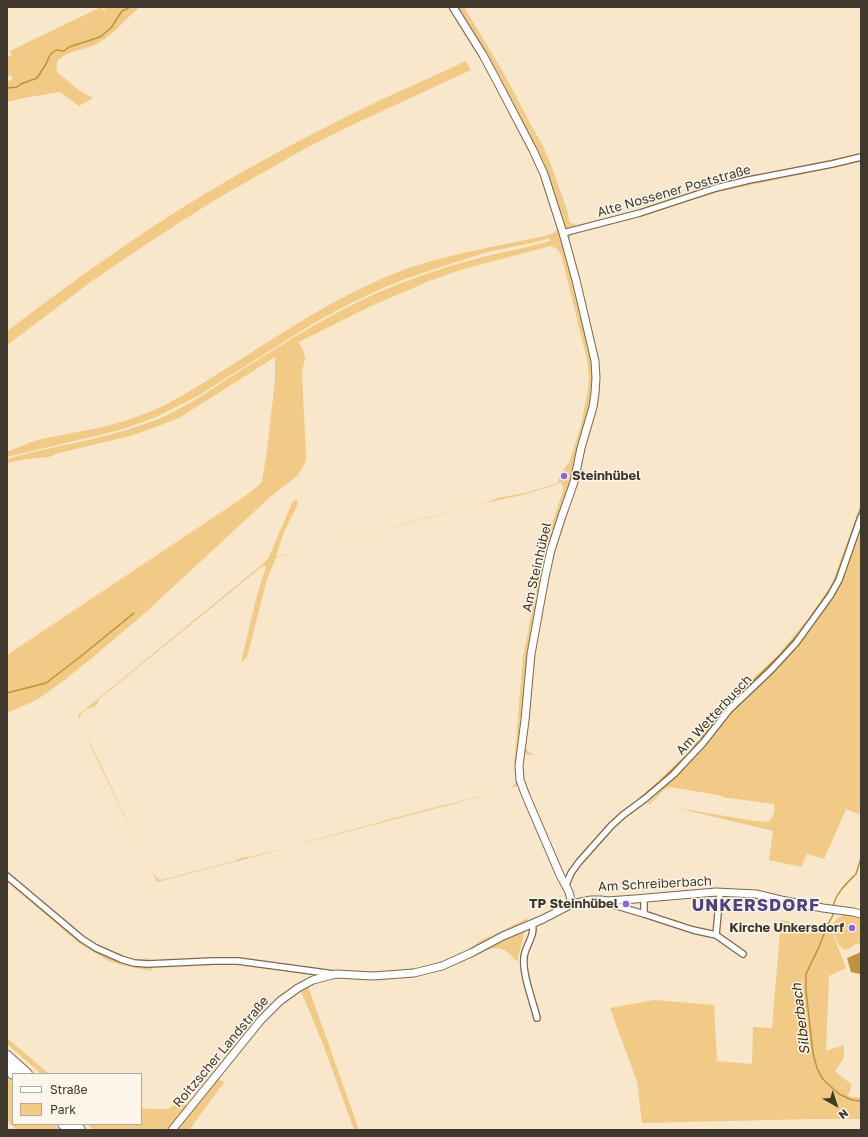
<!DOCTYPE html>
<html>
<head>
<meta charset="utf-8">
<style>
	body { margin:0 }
	#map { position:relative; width:868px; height:1137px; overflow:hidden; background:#f8e7ca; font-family:"Golos Text",sans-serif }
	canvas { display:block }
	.frame { position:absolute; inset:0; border:8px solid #3f382d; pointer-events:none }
	.legend { position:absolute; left:12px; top:1073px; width:130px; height:52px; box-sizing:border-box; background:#fcf5ea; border:1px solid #b0a99e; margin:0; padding:5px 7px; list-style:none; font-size:12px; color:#3f382d }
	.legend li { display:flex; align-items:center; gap:8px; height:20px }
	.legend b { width:20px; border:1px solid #b0a99e }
	.north { position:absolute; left:816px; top:1085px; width:40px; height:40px; -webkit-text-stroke:3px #fcf5ea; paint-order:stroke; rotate:141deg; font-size:11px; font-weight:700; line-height:16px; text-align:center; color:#3f382d }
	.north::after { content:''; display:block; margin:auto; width:14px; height:18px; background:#3f382d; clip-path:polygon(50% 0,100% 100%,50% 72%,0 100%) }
</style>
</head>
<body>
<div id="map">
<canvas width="868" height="1137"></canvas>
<div class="frame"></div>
<ul class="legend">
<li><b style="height:5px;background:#fff"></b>Straße</li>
<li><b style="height:11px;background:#f1ca86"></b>Park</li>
</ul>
<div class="north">N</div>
</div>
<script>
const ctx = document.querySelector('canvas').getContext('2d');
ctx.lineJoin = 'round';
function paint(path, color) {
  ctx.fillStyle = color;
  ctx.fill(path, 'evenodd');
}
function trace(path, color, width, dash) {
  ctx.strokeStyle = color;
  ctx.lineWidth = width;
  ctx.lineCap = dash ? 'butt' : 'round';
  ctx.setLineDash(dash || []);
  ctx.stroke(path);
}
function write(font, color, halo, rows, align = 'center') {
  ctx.font = font + ' "Golos Text",sans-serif';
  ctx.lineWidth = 3;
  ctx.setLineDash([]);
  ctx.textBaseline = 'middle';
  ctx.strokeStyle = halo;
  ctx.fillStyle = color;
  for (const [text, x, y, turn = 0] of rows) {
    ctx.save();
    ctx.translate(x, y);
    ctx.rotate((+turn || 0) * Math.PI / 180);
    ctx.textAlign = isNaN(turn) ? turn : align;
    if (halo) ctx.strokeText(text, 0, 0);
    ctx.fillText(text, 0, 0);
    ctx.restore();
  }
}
const green = new Path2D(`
	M101,7H102L104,12L105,11L104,7H140C125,19 116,33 98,43C87,50 71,49 61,58C56,61 56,66 57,72L80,91L93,98L79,106L60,92L24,98L7,102V82L13,79L11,75L7,76V57L12,55L10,51Z
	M449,7H450L495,80L500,77L479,40L458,7H464L503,72L531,125L543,146L553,170L568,213L569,222L576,225L604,219L648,207L736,178L752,175L768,173L861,153V162L722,191L634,217L574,234L571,236L569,239L597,354L599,365L600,379L599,395L595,415L576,483L556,545L551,568L534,658L529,715L525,748L529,752L535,755L524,754L522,766H514L523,657L541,563L552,524L563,491V487L561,482L552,486L522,495L476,505L405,524L375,531L295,552L276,558L267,579L250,646C248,653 248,659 241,662L257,595L266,567L264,565L99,699L96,706C89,708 79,711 80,720L92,747L149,866C152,872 154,877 161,880L235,861L243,857H249L295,846L157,882L96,758L78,715L264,563L269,557L292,503L295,500H297L298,504L283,534L276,557L491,501L497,498L525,493L555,484L558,482L560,474L569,463L581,425L588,390L589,378L587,360L561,254L557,249L551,246L463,269L429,281L369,307L299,342C301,347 305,353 305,358C305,361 302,370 302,374L306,456L305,463L298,475L269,498L146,612L92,658L63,681L41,697L30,703L7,713V655L241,499L257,487L262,482L267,450L275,381V357L179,418L161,425L130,436L59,453L49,457L27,459L7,463V459C59,444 115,438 165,416C189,405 210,390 232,376C269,353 305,329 344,309C388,286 435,269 483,257C505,251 528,248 550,241V238L532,243L488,252L456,262L408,278L383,288L351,303L314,323L196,397L154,418L120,430L7,457V452C17,448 27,443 38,440C54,436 72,433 88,430C114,425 140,417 163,406C192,391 219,373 246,356C291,327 336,298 386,277C437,255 495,247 549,235L555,232L558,228L543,180L530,152L496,85L476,50Z
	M466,61L471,70L352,125L306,148L213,201L145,245L92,281L7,345V331C72,282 138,234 208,192C253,165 299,140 346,117C385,97 426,80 466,61Z
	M861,504V815L846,809L824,859L807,854L801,867L769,860L773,831L677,808L749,820L768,822C774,818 775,810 774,804L729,798H727L718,795L669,787L665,789L650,804H647L665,787L656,783L689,752L700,739L728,703L778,655L810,616L828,590L833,581Z
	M516,781L518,786L509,789L301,844L303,843L428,809L510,789L513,787Z
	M11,875C25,887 39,899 53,911C76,930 101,953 132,959C138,960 144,959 150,958L151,962L133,961L108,953L82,937L10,876Z
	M7,879L95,950L110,957L122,962L151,966L152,971L121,965L109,961L95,953L80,944L7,882Z
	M845,914L852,915L861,919V940L860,941L861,944L860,945L857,943L849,949L845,950C838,946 838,944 835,937C829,925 833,920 845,914Z
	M528,918L517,962C500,940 490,948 470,959L466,951C475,946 480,939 491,936Z
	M781,920L832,932L846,968L829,976L826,1051L844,1045V1058L835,1071L852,1085L848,1096L861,1098V1119H815L642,1123L637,1082L610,1008L654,1000L714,1005L717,1061L752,1064L753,1027L772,1028Z
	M310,986L309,989L359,1130H354L323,1044L301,991Z
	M7,1038L49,1074H41L7,1044Z
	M7,1077L13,1083V1124H54L59,1130H16L7,1120Z
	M219,1078L220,1081H224L223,1084L189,1130H177V1129Z
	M181,1101V1104L186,1105L187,1107L168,1130H93L88,1124H141V1108L151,1109H168Z`);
const water = new Path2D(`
	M861,952L860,974L851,972L847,958Z`);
const stream = new Path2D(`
	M7,88L17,87L21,84L37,78L46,64L50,55L56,50L64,51L69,47L100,37L111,28L122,11L127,9L129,7
	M750,684L781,654L800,632L830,590L836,578L861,507
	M7,693L46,683L80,657L134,613
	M701,739L730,703L746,688
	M662,780L690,752L698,742
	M638,800L658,783
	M855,875L856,874L861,858
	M833,908C835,894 845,885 855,875
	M833,912V915L827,926L819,947L806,974V991L813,1053L817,1068L822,1078L826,1082L839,1094L852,1100L861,1101`);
const minor = new Path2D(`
	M563,233L640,213L716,188L749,180L832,164L861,157
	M7,876L82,939L96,948L121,959L134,963L148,964L213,961H238L334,974
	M566,885L571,873L579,862L611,826L623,815L646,798L674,774L703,743L729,710L771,670L796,643L830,596L839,580L861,517
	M644,899V914
	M607,901V903L644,914L693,930L716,935L743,954
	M532,924C536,935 525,946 524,957C522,974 533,1001 537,1018
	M716,935L720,892`);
const tertiary = new Path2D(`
	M453,7L483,55L499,85L533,150L544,174L563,233L576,280L595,361L596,378L595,393L593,407L581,448L574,482L562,516L551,550L545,577L531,654L525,720L519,766L520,780L526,796L560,875L569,892L572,904
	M172,1130L261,1020L280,1001L298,988L313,980L336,974L373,976L414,973L442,966L471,953L503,936L543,919L572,904L591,900H601L607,901L635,899L716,892L756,894L781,900L823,908L853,912L861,914`);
const motorway = new Path2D(`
	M7,1056L27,1074
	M7,1068L13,1074
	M63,1124L69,1130
	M75,1124L80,1130`);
const markers = [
	[564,476,4,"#8466e1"],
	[626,904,4,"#8466e1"],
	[852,928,4,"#8466e1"]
];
const streetNames = [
	["Alte Nossener Poststraße",674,191,-16],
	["Am Steinhübel",537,567,-77],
	["Am Wetterbusch",714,715,-47],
	["Am Schreiberbach",655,884,-3],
	["Roitzscher Landstraße",221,1052,-50]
];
const poiNames = [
	["Steinhübel",572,476,"left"],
	["TP Steinhübel",618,904],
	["Kirche Unkersdorf",844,928]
];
const waterNames = [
	["Silberbach",801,1019,-97]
];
const districtNames = [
	["UNKERSDORF",756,906]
];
paint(green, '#f1ca86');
paint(water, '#be923c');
trace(stream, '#be923c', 1.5);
trace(minor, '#786950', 8);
trace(tertiary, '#786950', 9);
trace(motorway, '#786950', 12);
trace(minor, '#fff', 5.5);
trace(tertiary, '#fff', 7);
trace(motorway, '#fff', 10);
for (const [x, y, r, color] of markers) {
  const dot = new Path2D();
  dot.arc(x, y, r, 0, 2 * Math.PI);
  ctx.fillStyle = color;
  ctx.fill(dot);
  trace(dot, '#fcf5ea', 1.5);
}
write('13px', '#3f382d', '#fcf5ea', streetNames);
write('bold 13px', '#3f382d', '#fcf5ea', poiNames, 'right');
write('italic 14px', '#42300a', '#fcf5ea', waterNames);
ctx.letterSpacing = '1px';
write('bold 17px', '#4f427f', '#fcf5ea', districtNames);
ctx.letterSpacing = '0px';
</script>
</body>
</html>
